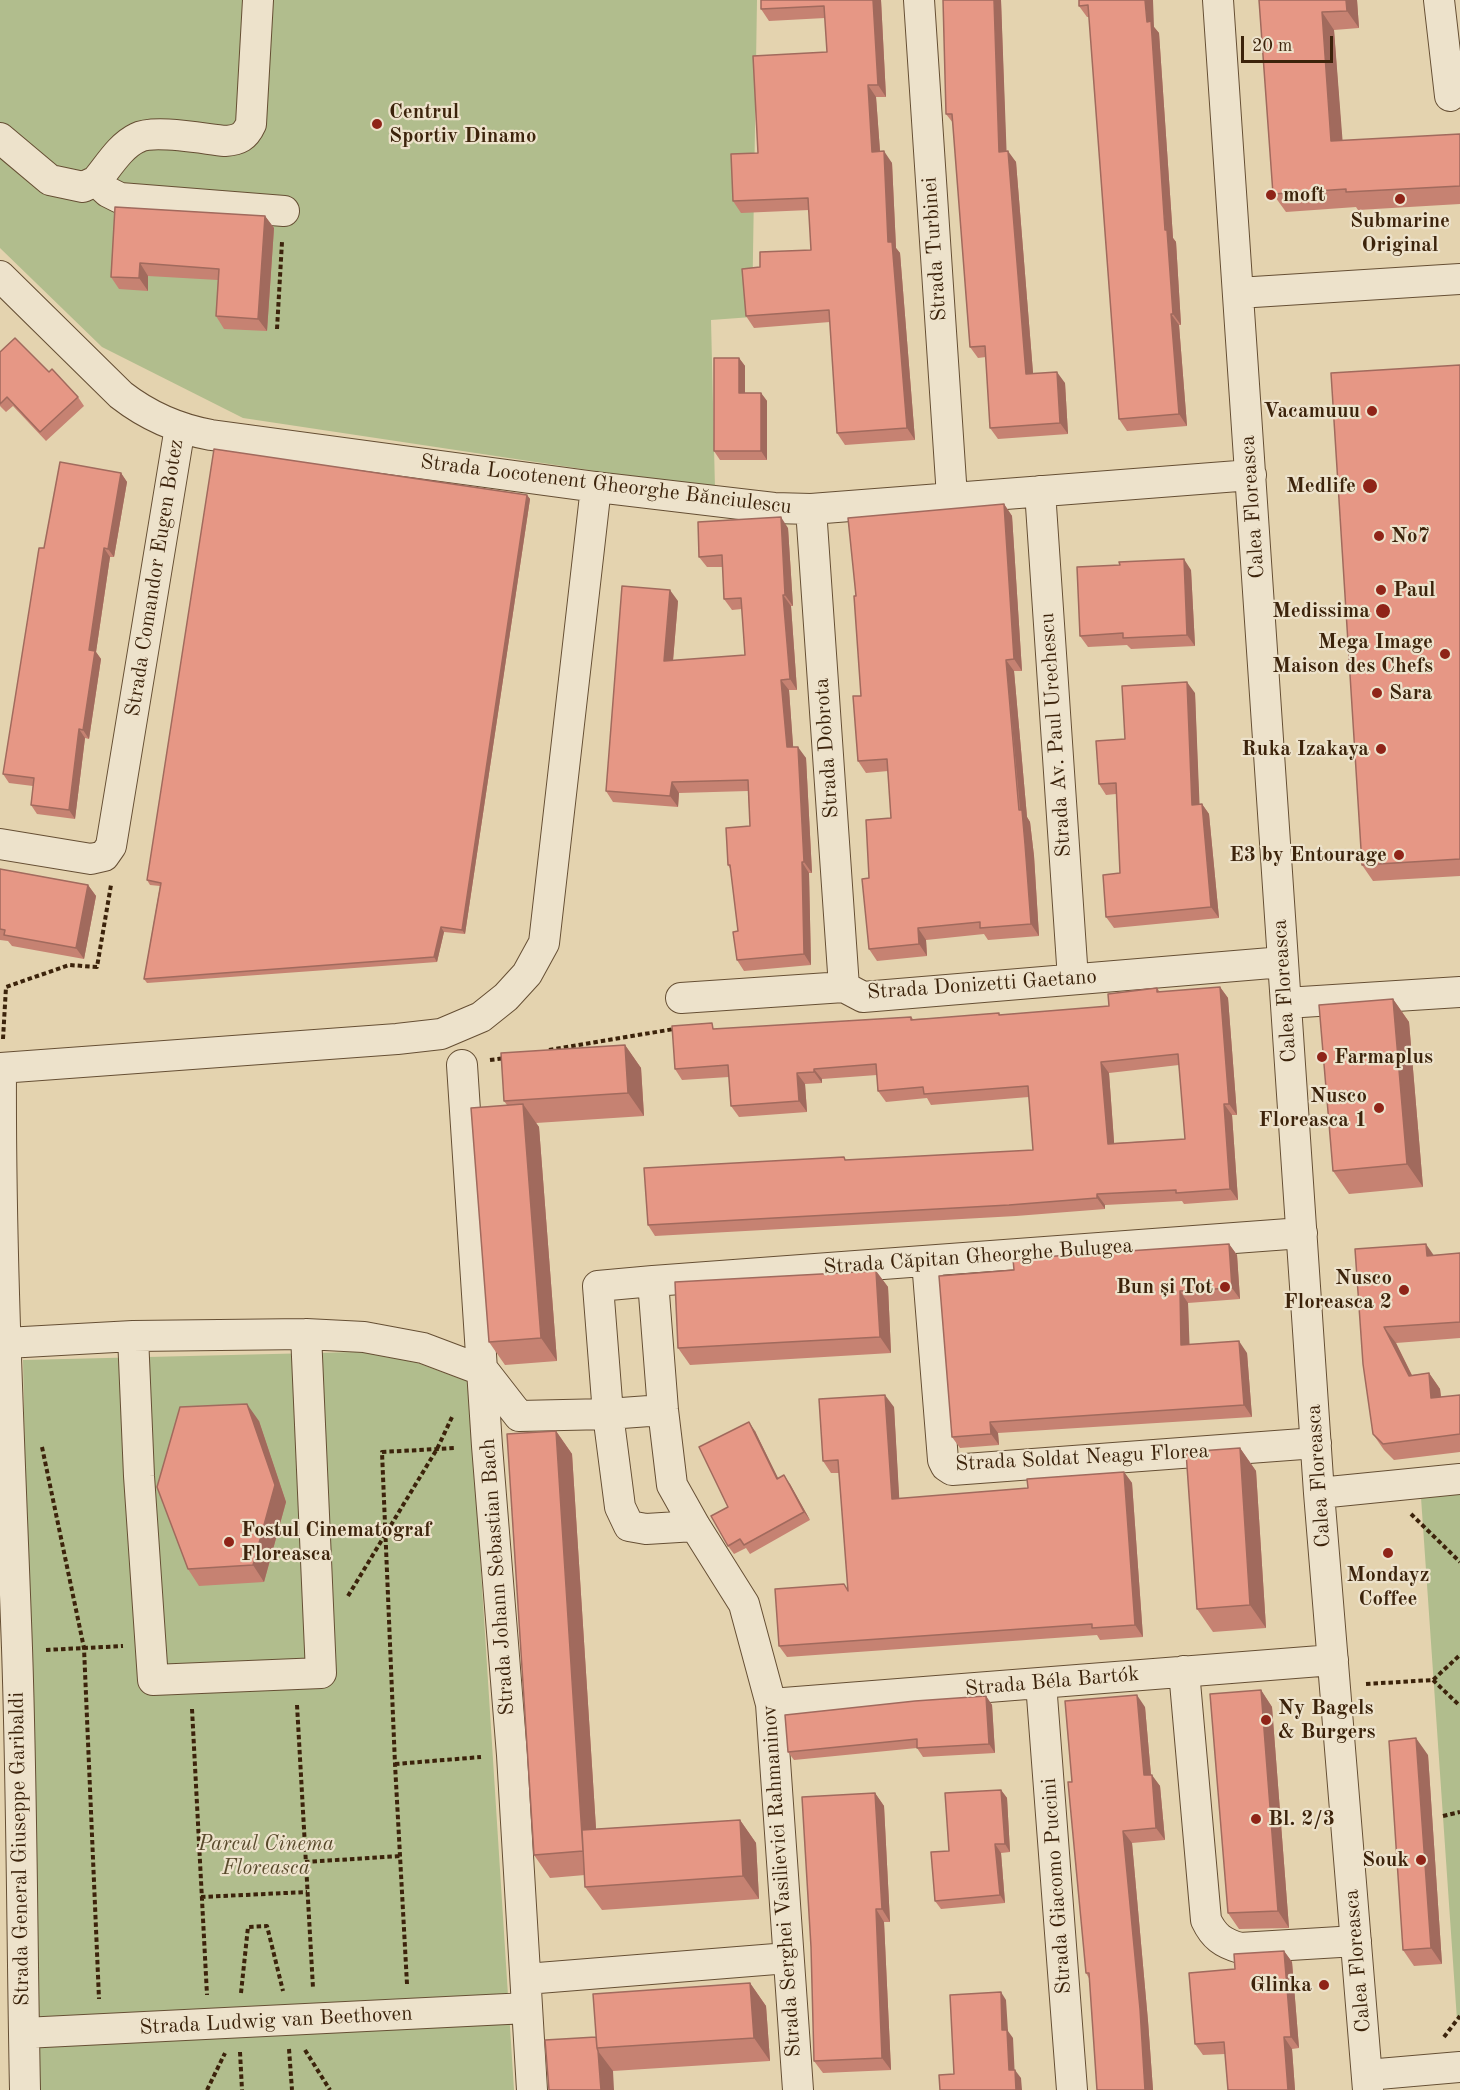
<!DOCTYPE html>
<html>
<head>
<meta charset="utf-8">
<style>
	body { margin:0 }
	#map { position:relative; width:1460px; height:2090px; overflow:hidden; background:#e4d3af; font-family:"Old Standard TT",serif }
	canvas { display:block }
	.scale { position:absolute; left:1241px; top:36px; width:92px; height:27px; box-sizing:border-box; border:3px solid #3c230b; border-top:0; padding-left:8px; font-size:18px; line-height:21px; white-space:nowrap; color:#3c230b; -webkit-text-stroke:4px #ede2cb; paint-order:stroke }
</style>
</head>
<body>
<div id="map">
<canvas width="1460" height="2090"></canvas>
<div class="scale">20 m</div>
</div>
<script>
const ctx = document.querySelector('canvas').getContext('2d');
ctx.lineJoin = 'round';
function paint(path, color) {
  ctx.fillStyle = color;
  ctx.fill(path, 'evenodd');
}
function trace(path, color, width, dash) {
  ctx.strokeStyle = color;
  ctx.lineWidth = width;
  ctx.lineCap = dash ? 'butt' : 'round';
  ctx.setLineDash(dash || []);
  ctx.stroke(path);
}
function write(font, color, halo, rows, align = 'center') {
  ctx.font = font + ' "Old Standard TT",serif';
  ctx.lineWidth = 4.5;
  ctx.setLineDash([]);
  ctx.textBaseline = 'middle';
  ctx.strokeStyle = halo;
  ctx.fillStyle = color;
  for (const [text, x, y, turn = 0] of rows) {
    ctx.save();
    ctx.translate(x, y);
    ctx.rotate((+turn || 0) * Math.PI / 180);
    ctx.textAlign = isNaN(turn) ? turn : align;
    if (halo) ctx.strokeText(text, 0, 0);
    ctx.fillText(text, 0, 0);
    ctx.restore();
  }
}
const green = new Path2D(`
	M0,0H757L752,317L711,320L715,489L243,418L102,347L0,248Z
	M356,1352L396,1355L469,1382L514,2090H37L23,1360Z
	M1460,1479V2019L1457,2020L1420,1483Z`);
const path = new Path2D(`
	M277,329L282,242
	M3,1039L6,987L69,965L97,967L111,885
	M549,1050L674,1029
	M490,1060L506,1058
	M42,1447L84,1648L99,1999
	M1411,1514L1460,1562
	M348,1596L437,1449L453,1415
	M46,1650L123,1646
	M1433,1680L1460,1706
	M1366,1684L1433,1680L1460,1655
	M297,1705L313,1988
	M192,1709L207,1995
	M395,1764L481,1757
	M1443,1816L1460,1812
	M305,1862L401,1856
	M201,1897L307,1892
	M407,1984L395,1764L382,1452L456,1448
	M241,1993L248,1927L267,1926L283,1991
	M1444,2037L1460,2016
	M289,2049L292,2090
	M305,2050L330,2090
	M240,2052L242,2090
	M207,2090L225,2053`);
const minor = new Path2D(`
	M919,0L952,497
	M1218,0L1319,1493L1368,2090
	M1439,0L1450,96
	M0,138L50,180L83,187L96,181L108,192L120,198L284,211
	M96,181C108,167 120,146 137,138C154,129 204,139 225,141C239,140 245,137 251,124L258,0
	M0,276L121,395C148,416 178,429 211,435L596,487L774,508L811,509L1251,475
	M1238,293L1460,279
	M1040,491L1073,979
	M811,509L844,987
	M0,844L91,859L104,856L111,846L180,427
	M681,998L844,987L863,997L1283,962
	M1286,1003L1460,992
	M462,1065L487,1446L512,1755L532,2090
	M0,1068L397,1039L441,1034L481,1017L506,997L527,974L544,943L596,487
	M1,1068C0,1261 10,1455 17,1648C22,1795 22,1943 25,2090
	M927,1261L943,1460L946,1466L952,1470L1316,1443
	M653,1281L598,1286L608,1414L620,1507L629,1526L646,1529L695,1526
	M133,1336L139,1476L153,1680L321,1673L306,1334
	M6,1343L133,1336L306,1334L364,1337L423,1348L484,1371L519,1416L608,1414L663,1410
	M1319,1493L1460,1479
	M1184,1671L1206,1920C1214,1937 1223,1943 1240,1948L1356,1941
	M1041,1683L1072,2090
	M771,1704L1333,1660
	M526,1979L788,1958
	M24,2033L527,2008
	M1367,2075L1460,2067
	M798,2090L771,1704L744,1604L695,1526L672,1485L663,1410L653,1281L1302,1233`);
const wall = new Path2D(`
	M881,0L886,97H876L880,152L892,163L896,248L900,253L915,440L845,445L837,433L830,322L754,328L746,316L760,267L811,250L809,210L741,213L733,201L758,153L827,52L825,18L769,21L761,9Z
	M1001,0L1006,151L1016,162L1033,373L1065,383L1068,434L998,439L990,428L986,357L978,358L970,347L953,123L946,114Z
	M1079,0L1154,27L1159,33L1173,238L1176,242L1181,325H1179L1187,426L1127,431L1119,419L1089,17H1087L1079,6Z
	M1259,0H1357L1359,28L1334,30L1342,141L1460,134V204L1358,210L1356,207L1286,212L1273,194Z
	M115,207L265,216L274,228L267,331L224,329L216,316L218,280L148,276V291L119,289L111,277Z
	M0,352L78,397L84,406L46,441L13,406L6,412L0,406Z
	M739,358L745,366V393H761L767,401V460H720L714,451Z
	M1460,365V876L1373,881L1362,865Z
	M121,473L127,482L114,557H110L96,652L101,659L89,739L85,738L75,819L37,814L31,805L33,786L9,783L3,774L44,548Z
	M527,495L530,499L465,934L444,932L437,962L147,983L144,979L160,886L150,885L147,880Z
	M1004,504L1012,516L1022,671H1014L1027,817L1030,822L1034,856L1039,936L988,940L984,934L926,940L927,956L877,961L869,949V878L891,818L888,771L866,773L858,761L861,696L856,596Z
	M788,528L793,606H791L797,690H789L793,747L806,758L812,873H809L811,965L744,971L737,960L738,931L731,870L728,865L750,826L748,791L679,793L678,807L613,802L606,791L678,601L673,661L745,655L742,609L732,610L724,599L723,567H707L699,557Z
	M1191,570L1195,646L1131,649L1127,645L1088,647L1080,636Z
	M1195,693L1199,804H1202L1209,814L1219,918L1114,928L1106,917L1120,873L1116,794L1106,795L1099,784L1125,739Z
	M0,869L88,885L96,896L84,959L12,946L8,941L0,940Z
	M1220,987L1228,998L1237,1115H1232L1238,1200L1184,1204L1182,1201L1105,1205V1209L1016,1216L655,1236L648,1225L847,1160L1033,1150L1029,1097L931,1105L927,1098L886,1102L878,1091L877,1075L822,1079V1083L805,1084L807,1112L739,1117L731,1106L729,1077L682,1080L675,1069L717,1029L911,1017L913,1019L1001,1015L1109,1006L1157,988L1160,992ZM1179,1065L1185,1139L1114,1143L1109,1073Z
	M1393,999L1409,1022L1423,1187L1349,1194L1333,1171Z
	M625,1045L641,1068L644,1116L536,1123L539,1127L557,1361L505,1365L489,1342L507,1105L504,1101Z
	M1229,1244L1237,1255L1240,1299L1188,1303L1189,1345L1247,1353L1252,1417L998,1433L999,1445L960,1448L952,1437L1014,1270Z
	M1355,1249L1434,1255L1460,1253V1338L1396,1343L1412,1375L1429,1373L1440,1389L1441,1397L1460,1395V1452L1394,1460L1384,1450L1373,1434Z
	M876,1271L888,1287L891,1353L690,1365L678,1348Z
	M894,1407L899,1499L1028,1488L1124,1472L1132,1483L1143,1637L1100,1640L1097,1635L787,1657L779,1646L848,1590L839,1473H831L823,1461Z
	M259,1421L286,1502L264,1582L199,1586L188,1569Z
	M556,1431L572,1454L596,1829L740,1820L756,1843L759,1899L602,1910L585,1887V1875L550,1878L534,1855Z
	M755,1431L778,1479L790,1484L810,1520L750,1554L746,1548L734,1554L728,1546V1507Z
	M1240,1448L1256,1471L1266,1628L1213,1632L1197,1609Z
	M1261,1690L1272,1707L1289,1928L1239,1929L1228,1913Z
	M986,1696L992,1705L995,1753L923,1757L917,1748L794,1760L788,1752Z
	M1145,1707L1151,1775L1160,1786L1165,1840L1132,1843L1148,2021L1153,2090H1097L1090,1980L1086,1973Z
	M1428,1755L1442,1964L1414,1966L1403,1950Z
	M1001,1790L1007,1798L1010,1852L1001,1853L1005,1903L941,1909L935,1901L949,1851Z
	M875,1793L884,1806L890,1922H884L891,2070L823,2073L814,2061Z
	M1284,1951L1292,1962L1299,2048L1292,2049L1295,2090H1228L1225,2054L1203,2055L1195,2044L1235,1969Z
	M750,1983L766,2006L770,2061L613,2071L549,2090L596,2037Z`);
const shadedWall = new Path2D(`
	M873,0H881L886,97L878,85Z
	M994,0H1001L1007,163L999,152Z
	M1145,0H1153L1154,27L1159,33L1173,238L1176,242L1181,325L1173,314Z
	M1346,0H1357L1359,28L1347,11Z
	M1322,12L1334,30L1344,159L1331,141Z
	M868,85L876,97L881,164L872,152Z
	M884,151L892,163L896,248L900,253L915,440L907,428L888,242Z
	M1008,151L1016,162L1034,385L1026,374Z
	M265,216L274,228L267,331L258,319Z
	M140,263L148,276V291L139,278Z
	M1171,314L1179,325L1187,426L1179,414Z
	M739,358L745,366V402L739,393Z
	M1057,372L1065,383L1068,434L1060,423Z
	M761,393L767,401V460L761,451Z
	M121,473L127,482L114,557L108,549Z
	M527,495L530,499L465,934L462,930Z
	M1004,504L1012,516L1022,671L1014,659Z
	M781,517L788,528L793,606L785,595Z
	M104,548L110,557L96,652L101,659L89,739L83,730L89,650Z
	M1184,559L1191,570L1195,646L1187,635Z
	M670,590L678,601L672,672L664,661Z
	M783,595L791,606L797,690L790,679Z
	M1006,660L1014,671L1027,817L1030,822L1034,856L1039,936L1031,924Z
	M781,680L789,690L794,758L787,747Z
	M1187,682L1195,693L1200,815L1192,805Z
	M79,729L85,738L75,819L69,810Z
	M798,747L806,758L812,873L804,862Z
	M672,782L679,793L678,807L670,796Z
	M1202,804L1209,814L1219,918L1211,907Z
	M802,862L809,873L811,965L804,954Z
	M88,885L96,896L84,959L76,948Z
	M441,927L444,932L437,962L434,957Z
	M918,928L926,940L927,956L919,944Z
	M1220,987L1228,998L1237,1115L1229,1104Z
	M1393,999L1409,1022L1423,1187L1407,1164Z
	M625,1045L641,1068L644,1116L628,1093Z
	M1101,1062L1109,1073L1115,1155L1108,1144Z
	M814,1069L822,1079V1083L814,1072Z
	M797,1073L805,1084L807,1112L799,1101Z
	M523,1104L539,1127L557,1361L541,1338Z
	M1224,1104L1232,1115L1238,1200L1230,1189Z
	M1097,1194L1105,1205V1209L1097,1198Z
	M1229,1244L1237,1255L1240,1299L1232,1288Z
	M1426,1244L1437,1260L1427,1256Z
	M876,1271L888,1287L891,1353L880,1337Z
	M1180,1291L1188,1303L1190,1357L1181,1345Z
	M1384,1327L1396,1343L1420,1392L1409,1376Z
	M1239,1341L1247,1353L1252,1417L1244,1405Z
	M1429,1373L1440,1389L1443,1414L1431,1398Z
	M885,1395L894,1407L900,1511L892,1499Z
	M247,1404L259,1421L286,1502L264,1582L253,1565Z
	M749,1422L755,1431L783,1488L777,1479Z
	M990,1422L998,1433L999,1445L991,1434Z
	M556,1431L572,1454L599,1875L583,1851Z
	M1240,1448L1256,1471L1266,1628L1250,1605Z
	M1124,1472L1132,1483L1143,1637L1135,1625Z
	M784,1475L790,1484L810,1520L804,1512Z
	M1261,1690L1272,1707L1289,1928L1278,1911Z
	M1137,1695L1145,1707L1152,1787L1144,1775Z
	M986,1696L992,1705L995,1753L989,1744Z
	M1416,1738L1428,1755L1442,1964L1431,1948Z
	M1152,1775L1160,1786L1165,1840L1156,1828Z
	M1001,1790L1007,1798L1010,1852L1005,1844Z
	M875,1793L884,1806L890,1922L882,1909Z
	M740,1820L756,1843L759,1899L743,1876Z
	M1123,1831L1132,1843L1148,2021L1153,2090H1145Z
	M995,1844L1001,1853L1005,1903L1000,1895Z
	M876,1909L884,1922L891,2070L882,2058Z
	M1284,1951L1292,1962L1299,2048L1291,2037Z
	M750,1983L766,2006L770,2061L754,2038Z
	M1001,1992L1006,2000L1008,2031L1013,2038L1015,2079L1009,2070L1002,2030Z
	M1284,2037L1292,2049L1295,2090H1288Z
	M598,2051L613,2071L614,2090H601Z
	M1015,2070L1021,2078L1022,2090H1016Z`);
const building = new Path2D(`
	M761,0H873L878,85H868L872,152L884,151L888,242H892L907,428L837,433L829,310L746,316L742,269L760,267V252L811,250L808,198L733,201L731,154L758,153L753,56L827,52L824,6L761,9Z
	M943,0H994L999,152L1008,151L1026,374L1057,372L1060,423L990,428L985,346L970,347L952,114H946Z
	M1079,0H1145L1147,22L1151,21L1165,230H1167L1173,314H1171L1179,414L1119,419L1088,5L1079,6Z
	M1259,0H1346L1347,11L1322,12L1331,141L1460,134V186L1346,192V189L1273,194Z
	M115,207L265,216L258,319L216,316L219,269L140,263L139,278L111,277Z
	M15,338L49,372L52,369L78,397L40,432L7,397L0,404V352Z
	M714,358H739V393H761V451H714Z
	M1460,365V859L1362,865L1331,373Z
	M214,449L527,495L462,930L441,927L434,957L144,979L161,883L147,880Z
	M60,462L121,473L108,549L104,548L89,650L95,651L83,730L79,729L69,810L31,805L34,778L3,774L39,548H44Z
	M1004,504L1014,659L1006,660L1019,810H1022L1025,844L1031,924L980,928V922L918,928L919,944L869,949L862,879L869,878L866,820L891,818L887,759L858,761L853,696H861L854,596H856L848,518Z
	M781,517L785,595H783L790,679L781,680L787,747H798L804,862H802L804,954L737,960L733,932L738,931L730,865H728L726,828L750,826L748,780L672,782L670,796L606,791L622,586L670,590L664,661L745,655L741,598L724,599L722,555L699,557L698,522Z
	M1184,559L1187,635L1123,638V633L1080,636L1077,567L1120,565L1119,562Z
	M1187,682L1192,805L1202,804L1211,907L1106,917L1103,875L1120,873L1116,783L1099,784L1096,741L1125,739L1122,686Z
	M0,869L88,885L76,948L4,935L5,930L0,929Z
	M1220,987L1229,1104H1224L1230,1189L1176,1193V1190L1097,1194V1198L1009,1205L648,1225L644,1168L844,1157L845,1160L1033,1150L1028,1086L924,1094L923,1087L878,1091L876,1064L814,1069V1072L797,1073L799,1101L731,1106L728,1065L675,1069L672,1026L712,1023L713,1029L911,1017V1020L999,1013V1015L1109,1006L1108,994L1157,988V992ZM1178,1054L1185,1139L1108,1144L1101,1062Z
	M1393,999L1407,1164L1333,1171L1319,1005Z
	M625,1045L628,1093L504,1101L501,1053Z
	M523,1104L541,1338L489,1342L471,1108Z
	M1229,1244L1232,1288L1180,1291L1181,1345L1239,1341L1244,1405L990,1422L991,1434L952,1437L939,1276L1014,1270L1013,1259Z
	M1426,1244L1427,1256L1460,1253V1322L1384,1327L1409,1376L1429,1373L1431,1398L1460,1395V1434L1383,1444L1373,1434L1363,1364L1355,1249Z
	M876,1271L880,1337L678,1348L675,1282Z
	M885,1395L892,1499L1028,1488L1027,1479L1124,1472L1135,1625L1092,1628V1624L779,1646L775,1589L844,1584L848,1591L838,1460L823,1461L819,1399Z
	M247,1404L275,1485L253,1565L188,1569L157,1487L180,1407Z
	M749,1422L777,1479L784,1475L804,1512L744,1545L740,1539L728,1546L711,1516L728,1507L699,1447Z
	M556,1431L583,1851L534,1855L507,1434Z
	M1240,1448L1250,1605L1197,1609L1186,1452Z
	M1261,1690L1278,1911L1228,1913L1210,1694Z
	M1137,1695L1144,1775H1152L1156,1828L1123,1831L1140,2009L1145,2090H1097L1089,1973H1086L1068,1782H1072L1065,1701Z
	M986,1696L989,1744L917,1748V1739L788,1752L785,1715L915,1701Z
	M1416,1738L1431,1948L1403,1950L1389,1741Z
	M1001,1790L1005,1844H995L1000,1895L935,1901L931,1852L949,1851L945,1793Z
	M875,1793L882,1909H876L882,2058L814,2061L811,1947L802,1797Z
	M740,1820L743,1876L585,1887L582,1830Z
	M1284,1951L1291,2037H1284L1288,2090H1228L1224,2042L1195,2044L1189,1973L1235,1969L1234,1954Z
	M750,1983L754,2038L597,2048L593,1994Z
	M1001,1992L1002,2030H1007L1009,2070H1015L1016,2090H940L939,2075L954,2074L950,1995Z
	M596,2037L597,2048L598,2051L601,2090H549L545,2040Z`);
const markers = [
	[377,124,6,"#8f2418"],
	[1271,195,6,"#8f2418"],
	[1400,199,6,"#8f2418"],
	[1372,411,6,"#8f2418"],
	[1370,486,8,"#8f2418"],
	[1379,536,6,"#8f2418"],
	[1381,590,6,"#8f2418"],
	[1383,611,8,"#8f2418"],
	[1445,654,6,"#8f2418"],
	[1377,693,6,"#8f2418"],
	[1381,749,6,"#8f2418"],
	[1399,855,6,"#8f2418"],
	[1322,1057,6,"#8f2418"],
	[1379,1108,6,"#8f2418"],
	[1225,1287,6,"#8f2418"],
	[1404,1290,6,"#8f2418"],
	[229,1542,6,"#8f2418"],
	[1388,1553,6,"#8f2418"],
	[1266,1720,6,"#8f2418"],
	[1256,1819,6,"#8f2418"],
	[1421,1860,6,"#8f2418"],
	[1324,1985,6,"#8f2418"]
];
const poiNames = [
	["Centrul",389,112,"left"],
	["Sportiv Dinamo",389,136,"left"],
	["moft",1283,195,"left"],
	["Submarine",1400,221,"center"],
	["Original",1400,245,"center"],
	["Vacamuuu",1360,411],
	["Medlife",1356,486],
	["No7",1391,536,"left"],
	["Paul",1393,590,"left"],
	["Medissima",1370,611],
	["Mega Image",1433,642],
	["Maison des Chefs",1433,666],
	["Sara",1389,693,"left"],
	["Ruka Izakaya",1369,749],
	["E3 by Entourage",1387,855],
	["Farmaplus",1334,1057,"left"],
	["Nusco",1367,1096],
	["Floreasca 1",1367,1120],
	["Nusco",1392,1278],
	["Floreasca 2",1392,1302],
	["Bun și Tot",1213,1287],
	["Fostul Cinematograf",241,1530,"left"],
	["Floreasca",241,1554,"left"],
	["Mondayz",1388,1575,"center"],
	["Coffee",1388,1599,"center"],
	["Ny Bagels",1278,1708,"left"],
	["& Burgers",1278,1732,"left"],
	["Bl. 2/3",1268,1819,"left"],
	["Souk",1409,1860],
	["Glinka",1312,1985]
];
const streetNames = [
	["Strada Turbinei",935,249,-94],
	["Strada Locotenent Gheorghe Bănciulescu",606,485,7],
	["Calea Floreasca",1253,507,-94],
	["Strada Comandor Eugen Botez",155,578,-81],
	["Strada Av. Paul Urechescu",1056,735,-94],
	["Strada Dobrota",827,748,-94],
	["Strada Donizetti Gaetano",982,985,-4],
	["Calea Floreasca",1285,991,-94],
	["Strada Căpitan Gheorghe Bulugea",978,1257,-4],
	["Strada Soldat Neagu Florea",1082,1458,-3],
	["Calea Floreasca",1319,1476,-94],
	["Strada Johann Sebastian Bach",498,1577,-94],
	["Strada Béla Bartók",1052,1682,-5],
	["Strada General Giuseppe Garibaldi",20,1849,-91],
	["Strada Serghei Vasilievici Rahmaninov",782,1881,-94],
	["Strada Giacomo Puccini",1057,1886,-94],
	["Calea Floreasca",1358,1961,-95],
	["Strada Ludwig van Beethoven",276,2021,-3]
];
const parkNames = [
	["Parcul Cinema",266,1844],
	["Floreasca",266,1868]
];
paint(green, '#b1bd8d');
trace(minor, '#664f34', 32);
trace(path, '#3c230b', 4, [4.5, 3]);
trace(minor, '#ede2cb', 30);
paint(wall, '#c68272');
paint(shadedWall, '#a16a5d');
paint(building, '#e69785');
trace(building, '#a16a5d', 1.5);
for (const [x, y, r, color] of markers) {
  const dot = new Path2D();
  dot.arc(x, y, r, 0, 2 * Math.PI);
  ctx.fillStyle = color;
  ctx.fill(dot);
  trace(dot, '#ede2cb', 2);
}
write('bold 21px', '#3c230b', '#ede2cb', poiNames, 'right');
write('21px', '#3c230b', '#ede2cb', streetNames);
write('italic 21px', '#594a2c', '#ede2cb', parkNames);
</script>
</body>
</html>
